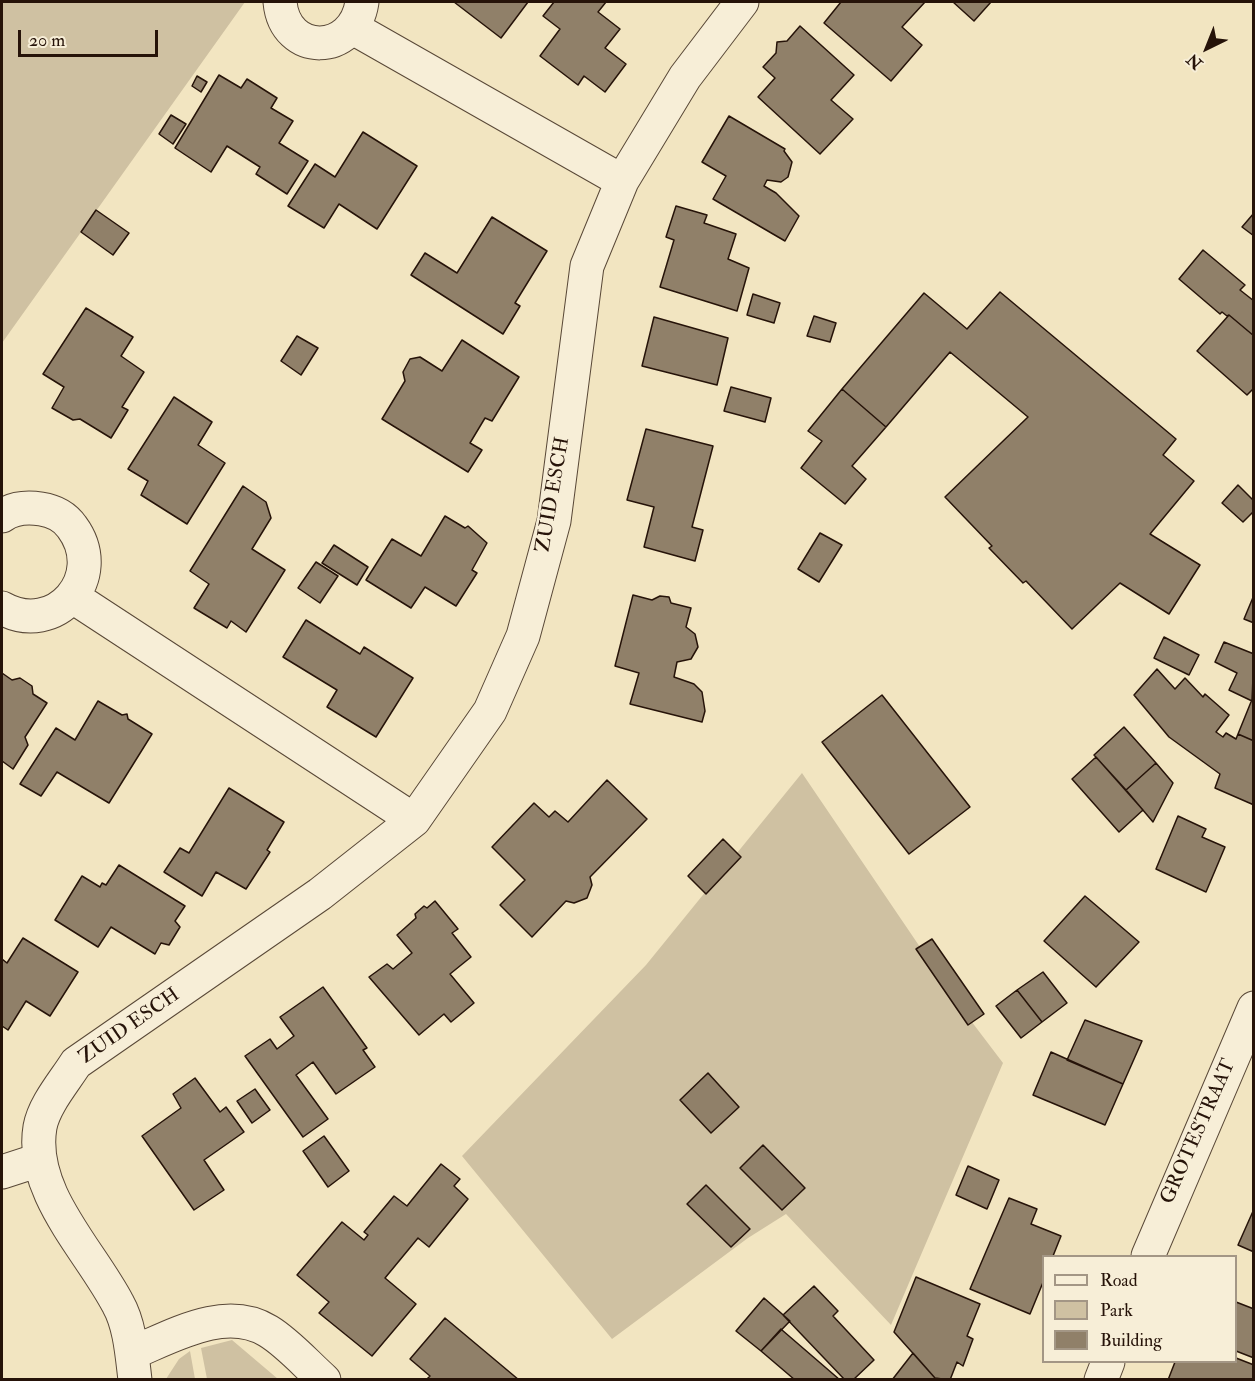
<!DOCTYPE html>
<html>
<head>
<meta charset="utf-8">
<style>
	body { margin:0 }
	#map { position:relative; width:1255px; height:1381px; overflow:hidden; background:#f2e5c1; font-family:"IM FELL Double Pica",serif }
	canvas { display:block }
	.frame { position:absolute; inset:0; border:3px solid #261309; pointer-events:none }
	.legend { position:absolute; left:1042px; top:1255px; width:195px; height:108px; box-sizing:border-box; background:#f7eed7; border:2px solid #a39685; margin:0; padding:8px 10px; list-style:none; font-size:18px; color:#261309 }
	.legend li { display:flex; align-items:center; gap:12px; height:30px }
	.legend b { width:30px; border:2px solid #a39685 }
	.north { position:absolute; left:1177px; top:18px; width:60px; height:60px; -webkit-text-stroke:4px #f7eed7; paint-order:stroke; rotate:223deg; font-size:16px; font-weight:700; line-height:24px; text-align:center; color:#261309 }
	.north::after { content:''; display:block; margin:auto; width:21px; height:27px; background:#261309; clip-path:polygon(50% 0,100% 100%,50% 72%,0 100%) }
	.scale { position:absolute; left:18px; top:30px; width:140px; height:27px; box-sizing:border-box; border:3px solid #261309; border-top:0; padding-left:8px; font-size:18px; line-height:21px; white-space:nowrap; color:#261309; -webkit-text-stroke:4px #f7eed7; paint-order:stroke }
</style>
</head>
<body>
<div id="map">
<canvas width="1255" height="1381"></canvas>
<div class="frame"></div>
<ul class="legend">
<li><b style="height:8px;background:#f7eed7"></b>Road</li>
<li><b style="height:16px;background:#cfc1a2"></b>Park</li>
<li><b style="height:16px;background:#908069"></b>Building</li>
</ul>
<div class="north">N</div>
<div class="scale">20 m</div>
</div>
<script>
const ctx = document.querySelector('canvas').getContext('2d');
ctx.lineJoin = 'round';
function paint(path, color) {
  ctx.fillStyle = color;
  ctx.fill(path, 'evenodd');
}
function trace(path, color, width, dash) {
  ctx.strokeStyle = color;
  ctx.lineWidth = width;
  ctx.lineCap = dash ? 'butt' : 'round';
  ctx.setLineDash(dash || []);
  ctx.stroke(path);
}
function write(font, color, halo, rows, align = 'center') {
  ctx.font = font + ' "IM FELL Double Pica",serif';
  ctx.lineWidth = 5;
  ctx.setLineDash([]);
  ctx.textBaseline = 'middle';
  ctx.strokeStyle = halo;
  ctx.fillStyle = color;
  for (const [text, x, y, turn = 0] of rows) {
    ctx.save();
    ctx.translate(x, y);
    ctx.rotate((+turn || 0) * Math.PI / 180);
    ctx.textAlign = isNaN(turn) ? turn : align;
    if (halo) ctx.strokeText(text, 0, 0);
    ctx.fillText(text, 0, 0);
    ctx.restore();
  }
}
const green = new Path2D(`
	M2,2H245L2,343Z
	M802,773L962,1009L1003,1063L891,1325L786,1214L748,1238L612,1339L462,1156L646,965Z
	M232,1340L278,1379H207L201,1348Z
	M190,1351L195,1379H166L179,1359Z`);
const building = new Path2D(`
	M454,2H528L501,38Z
	M554,2H606L598,12L620,29L605,48L626,64L605,92L584,76L578,85L540,56L560,29L543,16Z
	M841,2H925L902,27L922,45L891,81L824,23Z
	M953,2H991L974,21Z
	M800,26L854,75L831,100L853,119L820,154L758,97L775,78L763,67L776,53L777,42L787,41Z
	M219,75L241,88L247,79L277,98L271,108L293,121L279,143L308,161L287,194L256,174L260,167L227,146L211,172L175,148Z
	M197,76L207,82L201,92L192,86Z
	M171,115L186,124L173,144L159,134Z
	M729,116L785,149L784,151L792,162L788,177L781,182L767,180L764,186L776,193L799,216L785,241L713,199L726,176L702,162Z
	M363,132L417,166L377,229L339,204L324,228L288,206L315,164L335,177Z
	M676,206L707,215L704,223L736,234L728,259L749,268L737,311L660,287L674,240L666,237Z
	M96,210L129,233L113,255L81,232Z
	M1254,213V236L1242,227Z
	M492,217L547,251L515,303L520,306L503,334L411,275L425,253L457,273Z
	M1203,250L1245,285L1240,290L1254,301V336L1229,315L1227,316L1222,312L1220,314L1179,279Z
	M1000,292L1176,439L1163,455L1194,481L1150,534L1200,565L1169,614L1120,583L1072,629L1026,581L1023,583L989,548L992,546L945,497L1028,417L950,352L886,427L842,389L924,293L967,329Z
	M753,294L780,303L774,323L747,315Z
	M86,308L133,337L121,356L144,372L122,407L128,410L111,438L80,419L73,420L52,408L64,387L43,374Z
	M1229,315L1254,336V388L1247,395L1197,351Z
	M814,316L836,323L830,342L807,336Z
	M654,317L728,338L717,385L642,366Z
	M297,336L318,348L301,375L281,361Z
	M462,340L519,377L492,421L485,418L470,443L482,450L468,472L382,419L405,381L403,372L410,359L420,357L442,371Z
	M731,387L771,398L765,422L724,411Z
	M842,389L886,427L852,466L866,479L845,504L801,468L822,441L808,431Z
	M174,397L212,422L198,445L225,463L187,524L141,495L148,481L128,469Z
	M646,429L713,446L692,527L703,530L695,561L644,547L654,507L627,500Z
	M1238,485L1254,501V511L1243,522L1222,503Z
	M243,486L266,502L271,518L252,549L285,570L246,632L231,621L227,628L194,608L209,584L190,571Z
	M445,516L465,528L468,526L487,543L472,570L477,573L456,606L425,587L411,608L366,580L392,539L421,556Z
	M820,533L842,545L819,582L798,569Z
	M334,545L368,567L357,585L322,563Z
	M316,562L338,576L320,603L298,588Z
	M633,595L652,600L660,596L669,597L671,603L691,608L686,627L695,634L698,647L691,659L677,662L674,677L694,684L702,692L705,711L702,722L630,704L639,673L615,666Z
	M1254,595V623L1244,619Z
	M306,620L360,654L364,647L413,678L376,737L327,707L337,690L283,657Z
	M1164,637L1199,655L1189,675L1154,658Z
	M1224,642L1254,654L1252,701L1229,690L1237,673L1215,662Z
	M1157,669L1175,689L1185,678L1203,697L1205,694L1229,715L1216,732L1223,737L1226,733L1236,739L1238,734L1254,741V805L1215,788L1220,774L1169,737L1134,695Z
	M2,673L12,680L20,678L32,686L33,694L47,703L25,737L28,745L13,769L2,761Z
	M882,695L970,807L909,854L822,742Z
	M1253,697L1254,698V741L1238,734Z
	M98,701L122,715L127,714L128,719L152,734L109,803L57,772L41,796L20,784L56,728L75,740Z
	M1124,727L1156,763L1126,790L1094,755Z
	M1096,757L1143,810L1119,832L1072,779Z
	M1156,763L1173,783L1153,822L1126,790Z
	M607,780L647,819L590,877L592,885L587,898L574,903L566,901L532,937L500,905L525,880L492,847L534,803L549,817L555,811L568,822Z
	M229,788L284,822L267,850L270,852L246,889L216,872L202,896L164,872L180,848L189,853Z
	M1178,816L1206,829L1202,837L1225,847L1206,892L1156,869Z
	M723,839L741,857L706,894L688,876Z
	M119,865L185,906L175,921L180,927L169,945L161,943L155,954L111,927L98,947L55,920L82,876L100,887L102,883L106,885Z
	M1085,896L1139,942L1096,987L1044,941Z
	M435,901L458,929L452,933L471,957L450,974L474,1003L451,1022L444,1014L419,1035L369,977L387,964L393,969L412,953L397,935L416,918L415,914L424,906L427,908Z
	M23,938L78,972L50,1016L26,1001L8,1030L2,1026V959L7,963Z
	M932,939L984,1014L968,1025L916,949Z
	M1043,972L1067,1003L1042,1022L1017,990Z
	M323,987L367,1048L363,1050L375,1067L336,1094L313,1062L296,1075L328,1119L303,1137L245,1056L270,1039L277,1049L294,1036L280,1017Z
	M1017,990L1042,1022L1021,1038L996,1006Z
	M1085,1020L1142,1041L1123,1084L1067,1060Z
	M1051,1052L1123,1084L1105,1125L1033,1095Z
	M708,1073L739,1107L711,1133L680,1100Z
	M195,1078L220,1112L226,1107L244,1132L204,1160L224,1190L194,1210L142,1136L181,1108L173,1094Z
	M255,1089L270,1110L252,1123L237,1101Z
	M324,1136L349,1171L328,1187L303,1151Z
	M763,1145L805,1188L782,1210L740,1168Z
	M441,1164L460,1179L454,1186L468,1199L429,1247L418,1238L385,1278L416,1304L372,1356L319,1313L329,1302L297,1275L342,1222L364,1240L368,1235L364,1232L394,1196L407,1206Z
	M968,1166L999,1180L987,1209L956,1195Z
	M706,1185L750,1229L731,1247L687,1204Z
	M1009,1198L1037,1209L1031,1224L1061,1236L1053,1256H1044V1280L1030,1314L970,1289Z
	M1254,1209V1252L1238,1245Z
	M916,1277L980,1304L967,1336L973,1339L963,1366L957,1362L950,1380L935,1378L894,1332Z
	M814,1286L838,1311L833,1316L874,1360L853,1380H845L783,1315Z
	M764,1298L790,1321L761,1351L736,1331Z
	M1236,1302L1254,1309V1358L1236,1351Z
	M445,1318L519,1380H426L430,1376L410,1359Z
	M781,1329L782,1330L840,1380H795L761,1351Z
	M913,1353L935,1378L939,1380H892Z
	M1236,1358L1254,1365V1380H1168L1175,1362H1236Z`);
const minor = new Path2D(`
	M280,2C285,57 354,56 362,2
	M353,28L622,181
	M2,516C13,508 28,507 41,509C54,511 65,517 72,527C109,577 55,638 2,608
	M73,597L414,820
	M2,1172L39,1160
	M1148,1256L1254,1008
	M132,1353C173,1336 225,1305 268,1331C288,1343 306,1364 324,1380
	M135,1380C132,1355 130,1325 118,1304C90,1250 29,1192 40,1127C44,1105 64,1082 76,1063L320,894L414,820L490,711L523,636L554,521L587,266L622,181L685,77L742,2
	M1101,1380L1108,1362`);
const streetNames = [
	["ZUID ESCH",554,495,-80],
	["ZUID ESCH",130,1027,-35],
	["GROTESTRAAT",1199,1132,-66]
];
paint(green, '#cfc1a2');
paint(building, '#908069');
trace(building, '#261309', 1.5);
trace(minor, '#594837', 35);
trace(minor, '#f7eed7', 33);
write('20px', '#261309', '#f7eed7', streetNames);
</script>
</body>
</html>
